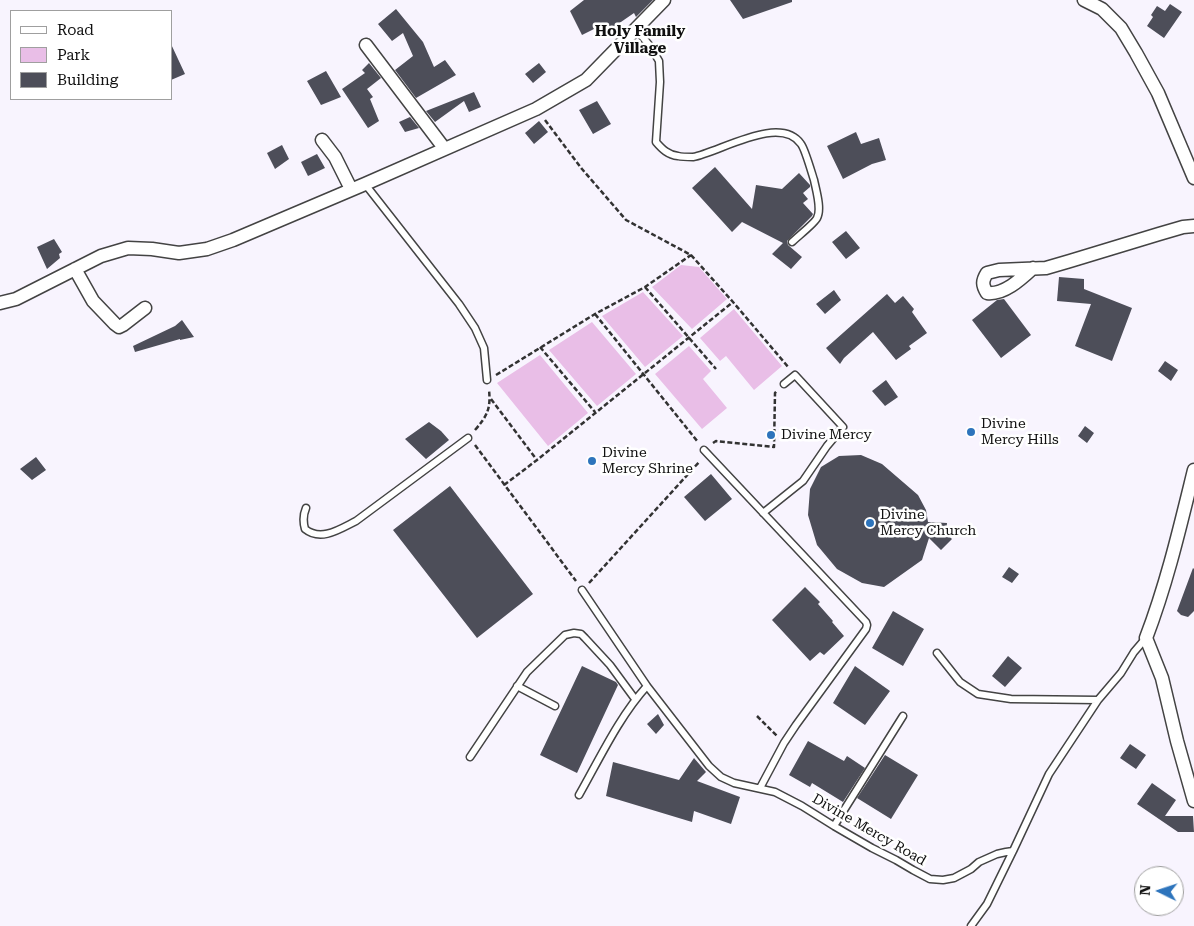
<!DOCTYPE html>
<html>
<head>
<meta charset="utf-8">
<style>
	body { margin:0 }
	#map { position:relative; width:1194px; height:926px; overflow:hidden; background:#f8f4fe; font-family:"Roboto Serif",serif }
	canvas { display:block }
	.legend { position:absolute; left:10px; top:10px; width:162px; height:90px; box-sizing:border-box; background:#fff; border:1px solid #9f9f9f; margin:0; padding:6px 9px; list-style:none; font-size:15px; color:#101010 }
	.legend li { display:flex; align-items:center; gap:10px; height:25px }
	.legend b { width:25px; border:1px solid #9f9f9f }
	.north { position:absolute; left:1134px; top:866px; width:50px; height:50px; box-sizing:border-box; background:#fff; border:1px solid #9f9f9f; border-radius:50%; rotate:274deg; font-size:14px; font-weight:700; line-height:20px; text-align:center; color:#101010 }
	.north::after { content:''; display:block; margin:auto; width:18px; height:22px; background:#2d74bc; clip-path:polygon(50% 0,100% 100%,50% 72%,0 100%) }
</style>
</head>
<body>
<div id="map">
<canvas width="1194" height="926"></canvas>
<ul class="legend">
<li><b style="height:6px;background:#fff"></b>Road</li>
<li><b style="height:14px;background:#e9bee7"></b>Park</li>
<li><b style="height:14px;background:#4d4e59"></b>Building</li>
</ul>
<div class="north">N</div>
</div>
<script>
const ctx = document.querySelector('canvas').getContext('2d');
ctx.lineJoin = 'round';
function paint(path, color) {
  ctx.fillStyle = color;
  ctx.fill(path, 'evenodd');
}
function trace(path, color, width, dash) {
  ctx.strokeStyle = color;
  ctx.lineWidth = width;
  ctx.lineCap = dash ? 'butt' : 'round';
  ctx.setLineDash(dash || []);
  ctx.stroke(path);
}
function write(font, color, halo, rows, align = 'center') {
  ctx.font = font + ' "Roboto Serif",serif';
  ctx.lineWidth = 5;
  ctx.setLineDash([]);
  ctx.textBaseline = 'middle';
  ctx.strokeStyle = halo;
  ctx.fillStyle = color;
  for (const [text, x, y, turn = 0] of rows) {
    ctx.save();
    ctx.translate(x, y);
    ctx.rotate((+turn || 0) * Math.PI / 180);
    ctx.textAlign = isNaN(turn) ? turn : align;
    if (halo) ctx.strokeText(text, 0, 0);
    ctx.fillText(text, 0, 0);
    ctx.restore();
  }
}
const green = new Path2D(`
	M681,265L699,267L727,299L692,329L652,287Z
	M643,292L683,336L645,367L602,316Z
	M734,309L782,366L754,390L726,356L720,361L700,338Z
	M592,322L636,374L597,406L549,350Z
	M689,346L711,371L703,379L727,408L702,429L655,374Z
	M540,355L588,413L548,446L497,383Z`);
const building = new Path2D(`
	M584,0H653L636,17L634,13L605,33L600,26L582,35L570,11Z
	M730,0H792V2L743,19Z
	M1170,4L1182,12L1164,38L1147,26L1153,17L1151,15L1157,6L1165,11Z
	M396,9L423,42L434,67L445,60L456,75L416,98L395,70L413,56L403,33L392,41L378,24Z
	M171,44L185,74L171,80Z
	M369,63L381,78L367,89L373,97L370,99L379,121L368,128L342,89L365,73L362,70Z
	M539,63L546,72L533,83L525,74Z
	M326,71L341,97L321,105L307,81Z
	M474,92L481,107L469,112L464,101L435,122L426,111Z
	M597,101L611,124L593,134L579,110Z
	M410,117L419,128L405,132L399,122Z
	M539,121L548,132L534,144L525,133Z
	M856,132L861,144L879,138L886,160L872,164L843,179L827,146Z
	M282,145L289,159L275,169L267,153Z
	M317,154L325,168L308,176L301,162Z
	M715,167L752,209L756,185L782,189L799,173L810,185V187L803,193L808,199L803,203L813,214L812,216L787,241L788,245L802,257L791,269L772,254L783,243L742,222L732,232L692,188Z
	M846,231L860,248L846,259L832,242Z
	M54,239L62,252L59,254L60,258L47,269L37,247Z
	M1059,277L1084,279V289L1132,308L1112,361L1075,346L1091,304L1057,301Z
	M834,290L841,300L825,314L816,304Z
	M887,294L895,303L903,296L914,309L912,312L927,333L909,346L911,349L896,360L873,332L844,358L840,364L826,348Z
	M1004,299L1031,335L1001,358L972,320L997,300Z
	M182,320L194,337L180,340V339L135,352L133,346L175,326Z
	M1165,361L1178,370L1171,381L1158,371Z
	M886,380L898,397L885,406L872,391Z
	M429,422L441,431L449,440L426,459L405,439Z
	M1085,426L1094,433L1087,443L1078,436Z
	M861,455L882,464L918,495L926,510L928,522L947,523L946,533L952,539L941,550L929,538L922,560L884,587L862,583L837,569L817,545L808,515L810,489L821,467L839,456Z
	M36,457L46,470L32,480L20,469Z
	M711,474L732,499L705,521L684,497Z
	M450,486L533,594L477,638L393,530Z
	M1009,567L1019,574L1012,583L1002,577Z
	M1193,568L1194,569V611L1188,617L1181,615L1177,611Z
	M805,587L820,602L818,604L833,621L832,622L844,636L824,655L820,652L810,661L772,620Z
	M893,611L924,629L903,666L872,648Z
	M1008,656L1022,668L1005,687L992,676Z
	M582,666L616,682L618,685L577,773L540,755Z
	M855,666L890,691L865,725L833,703Z
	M658,714L664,725L656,734L647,724Z
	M808,741L844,761L847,756L865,768L843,802L812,783L810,787L789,775Z
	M1130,744L1146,755L1136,769L1120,758Z
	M885,755L918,775L891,819L857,798Z
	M694,758L706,772L697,781L740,797L731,824L694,811L692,822L606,796L613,762L679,780Z
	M1152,783L1176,800L1165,816H1193L1194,832H1178L1137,804Z`);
const path = new Path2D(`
	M545,120L582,169L626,220L691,255L733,302L789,368
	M645,287L716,369
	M595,314L698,442
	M540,347L595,412
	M496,375L595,314L645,287L691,255
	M491,399L537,460
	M475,430C487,416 491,409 489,390
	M713,443L716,441L774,447L775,393L777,391
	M475,445L576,581
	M504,485L537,460L733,302
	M589,583L700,461
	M757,716L778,737`);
const service = new Path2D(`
	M636,29L650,46L659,61L660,82L656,142C662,149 668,155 678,156C682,157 689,157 693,157C720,152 780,114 801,144C805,149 812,174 814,180C816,190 822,209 817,218C815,223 797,237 792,242
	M365,184L459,304L475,328L484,348L487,380
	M704,450L866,622L867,625L866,629L796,725L784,743L760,788
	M306,508C303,515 303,522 305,529C321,542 340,529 356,521L468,438
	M763,513L803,481L827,446L843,427L795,375L784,384
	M582,590L647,686L709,766L721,777L734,783L775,792L802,806L834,826L872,848L896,860L913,870L930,879L943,880L954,878L971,869L979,862L997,854L1006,852L1013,851L1049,774L1098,700L1121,673L1134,652L1146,638
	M937,653L960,682L978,694L1011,699L1098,700
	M517,686L555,706
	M470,757L527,672L565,635L574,633L581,634L585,638L610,665L635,699
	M579,795C600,758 619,717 647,686
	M834,826L903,716
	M971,926L987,904L1013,851`);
const minor = new Path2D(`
	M1084,0L1102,9L1121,28L1136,53L1158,93L1194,178
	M366,45L444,148
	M322,140L335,157L351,189
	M1033,268C1021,279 1004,295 987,293C982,285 982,281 987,273L999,270L1046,268L1070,261L1159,234L1183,227L1194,226
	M75,269L93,301L115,324L119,327L123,325L145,308
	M0,303L16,299L101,256L128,248L152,249L179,253L207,249L233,240L365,184L536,109L586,80L664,0
	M1194,470C1180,527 1167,583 1146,638L1162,678L1177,741L1194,801`);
const markers = [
	[971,432,5,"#2d74bc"],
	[771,435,5,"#2d74bc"],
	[592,461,5,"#2d74bc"],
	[870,523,5,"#2d74bc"]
];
const poiNames = [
	["Divine",981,424],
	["Mercy Hills",981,440],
	["Divine Mercy",781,435],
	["Divine",602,453],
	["Mercy Shrine",602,469],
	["Divine",880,515],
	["Mercy Church",880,531]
];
const streetNames = [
	["Divine Mercy Road",869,830,30]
];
const neighbourhoodNames = [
	["Holy Family",640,32],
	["Village",640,49]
];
paint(green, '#e9bee7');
paint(building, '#4d4e59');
trace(service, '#434343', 9);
trace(minor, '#434343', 15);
trace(path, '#323232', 2.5, [5, 2.5]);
trace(service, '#fff', 6);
trace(minor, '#fff', 12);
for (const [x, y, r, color] of markers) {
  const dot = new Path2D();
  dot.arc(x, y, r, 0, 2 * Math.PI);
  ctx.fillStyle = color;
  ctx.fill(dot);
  trace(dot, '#fff', 2);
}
write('14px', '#101010', '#fff', poiNames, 'left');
write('14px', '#101010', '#fff', streetNames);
write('bold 15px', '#101010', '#fff', neighbourhoodNames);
</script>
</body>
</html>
